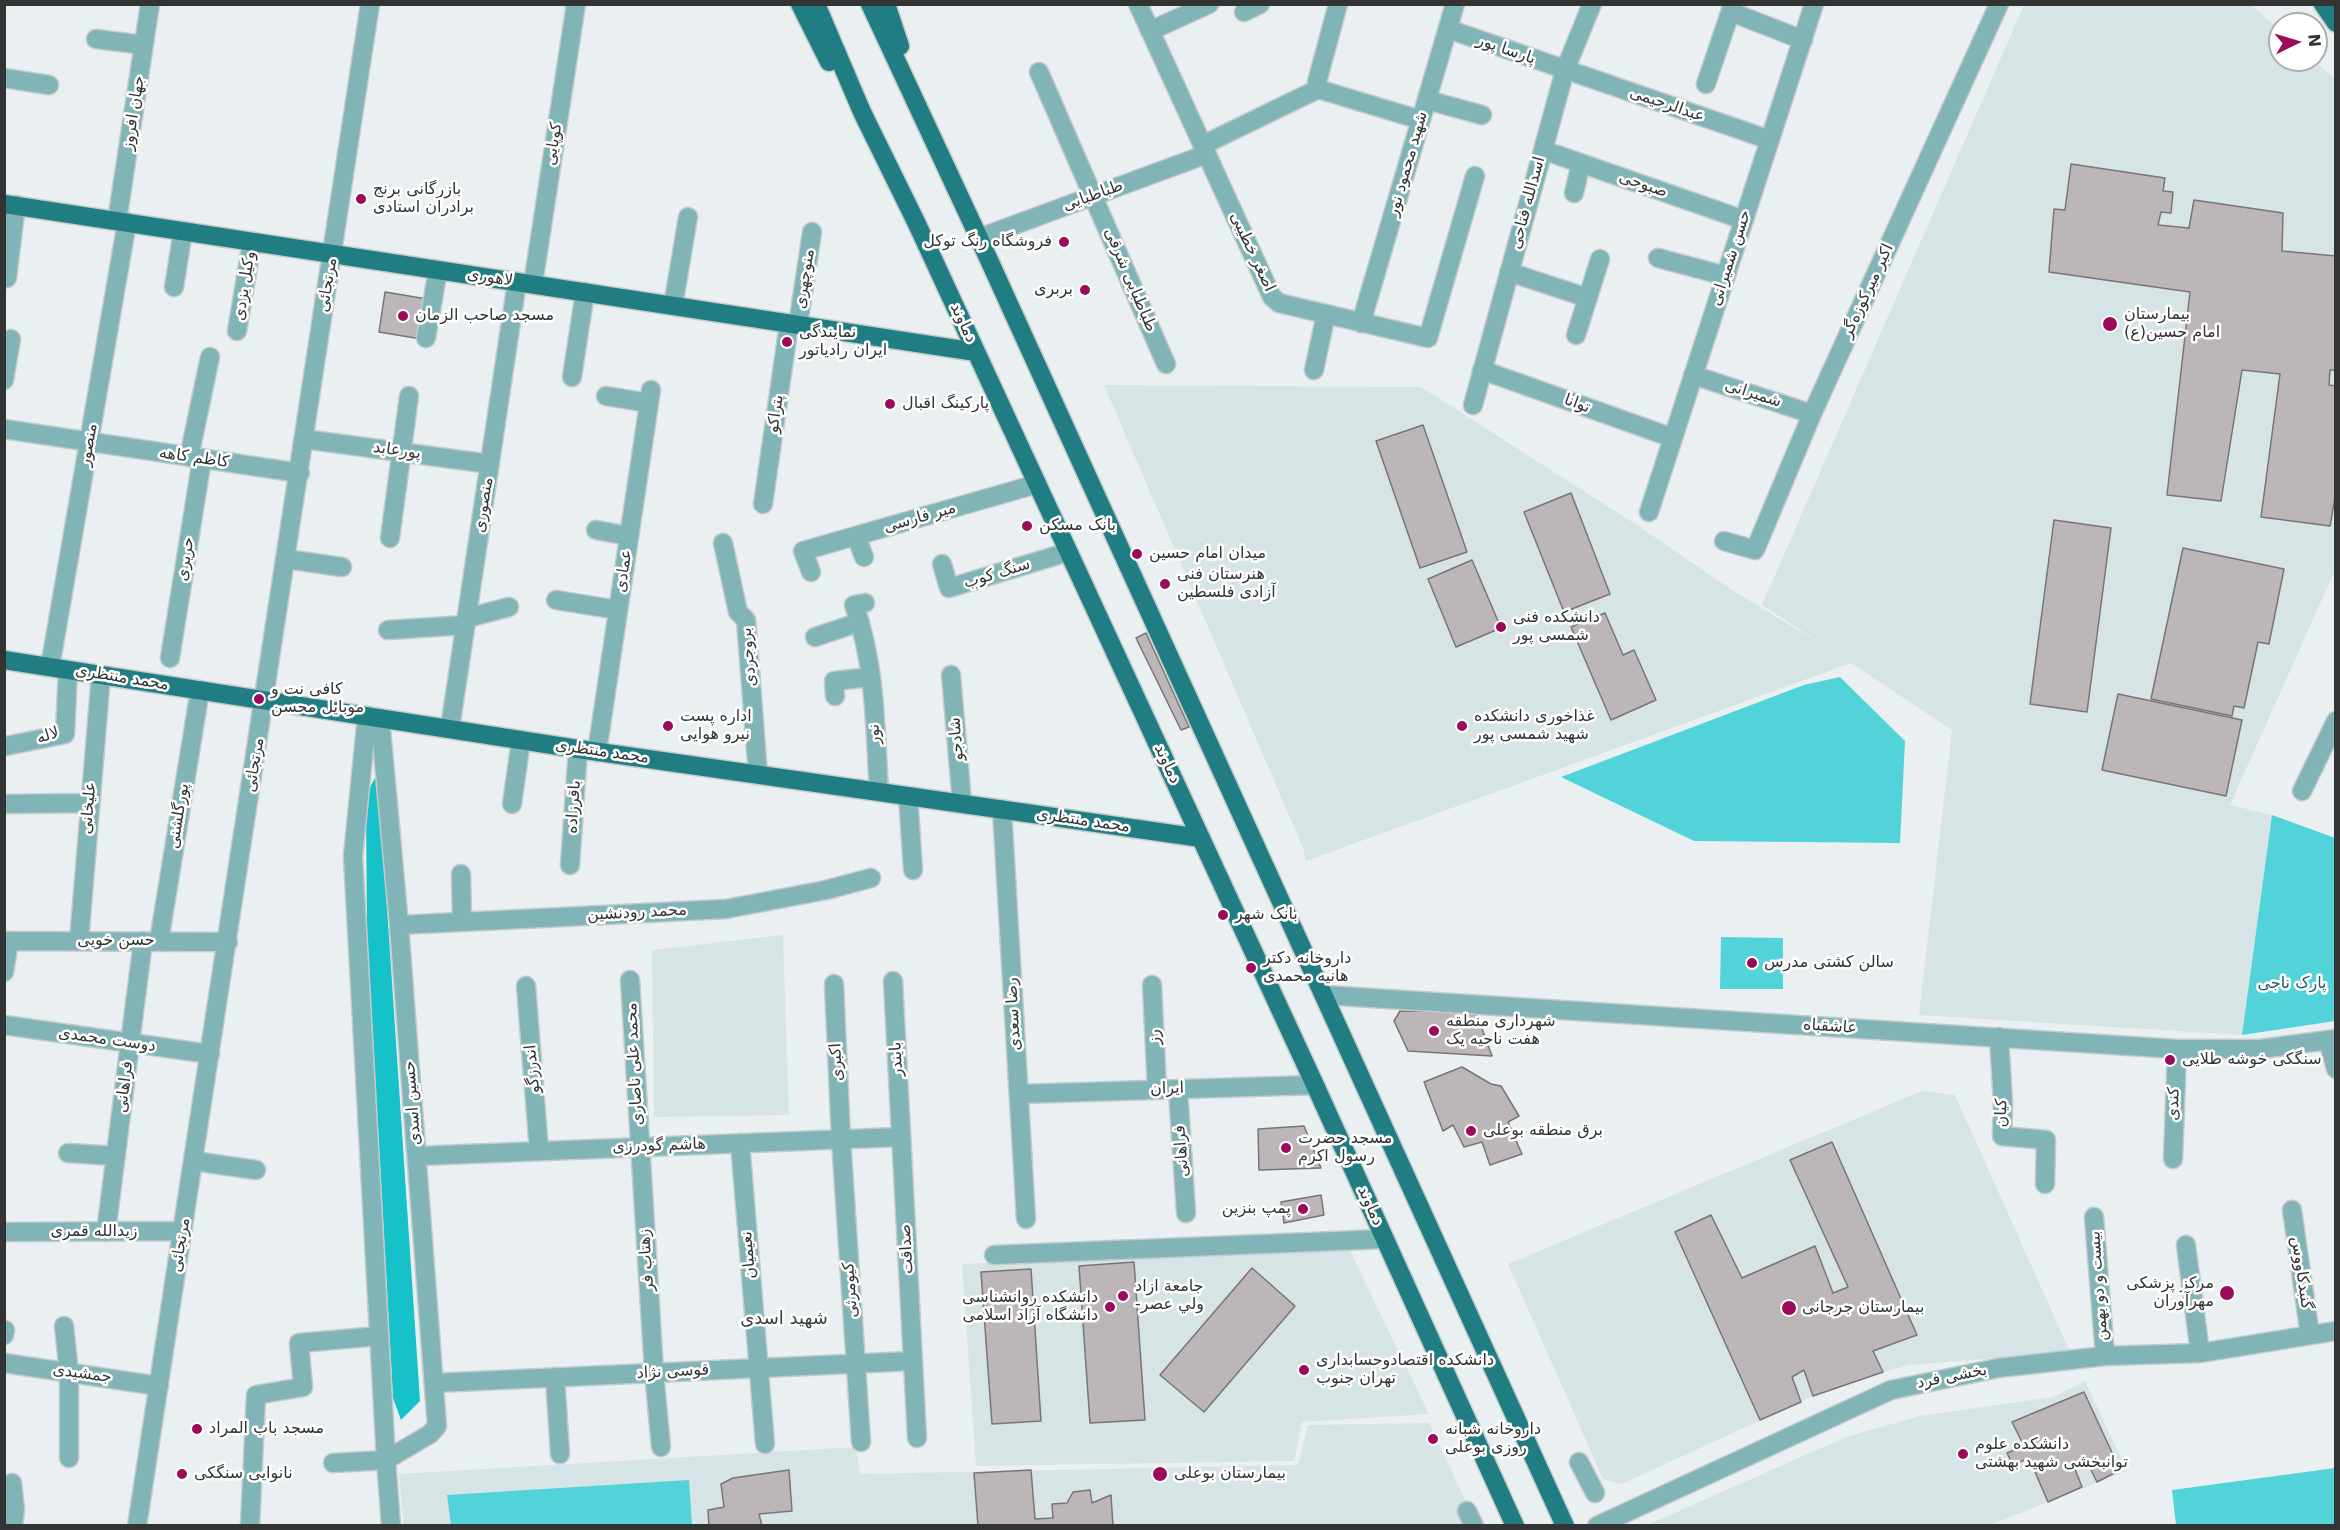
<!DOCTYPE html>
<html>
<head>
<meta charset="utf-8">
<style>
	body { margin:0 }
	#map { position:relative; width:2340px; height:1530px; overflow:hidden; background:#eaf0f1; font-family:"DejaVu Sans",sans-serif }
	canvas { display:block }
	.frame { position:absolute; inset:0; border:6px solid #323434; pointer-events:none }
	.north { position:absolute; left:2268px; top:12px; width:60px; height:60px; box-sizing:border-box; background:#fff; border:2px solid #adaeae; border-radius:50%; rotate:85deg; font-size:16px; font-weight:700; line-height:24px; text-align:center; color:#323434 }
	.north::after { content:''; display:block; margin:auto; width:21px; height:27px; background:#9b0b59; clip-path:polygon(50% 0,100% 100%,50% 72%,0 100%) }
</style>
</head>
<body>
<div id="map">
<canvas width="2340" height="1530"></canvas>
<div class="frame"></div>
<div class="north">N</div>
</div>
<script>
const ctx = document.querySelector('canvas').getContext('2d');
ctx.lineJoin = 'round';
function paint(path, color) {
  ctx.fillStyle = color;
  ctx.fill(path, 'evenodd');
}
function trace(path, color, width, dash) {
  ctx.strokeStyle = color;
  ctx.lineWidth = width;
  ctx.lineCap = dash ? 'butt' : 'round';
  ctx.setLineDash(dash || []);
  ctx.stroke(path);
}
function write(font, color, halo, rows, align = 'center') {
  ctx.font = font + ' "DejaVu Sans","Noto Naskh Arabic",sans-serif';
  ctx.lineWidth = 5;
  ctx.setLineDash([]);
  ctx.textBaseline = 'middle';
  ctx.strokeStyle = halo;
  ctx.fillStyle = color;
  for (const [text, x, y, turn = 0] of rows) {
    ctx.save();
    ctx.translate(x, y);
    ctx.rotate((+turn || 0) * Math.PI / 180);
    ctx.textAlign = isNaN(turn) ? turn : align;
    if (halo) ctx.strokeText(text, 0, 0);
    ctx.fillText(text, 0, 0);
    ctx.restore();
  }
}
const built = new Path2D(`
	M2024,5H2251L2280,30V60H2314L2335,79L2336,568L2230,805L2272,815L2242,1035L1919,1015L1952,730L1851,663L1306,861L1303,848L1104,385L1421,387L1637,525L1735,592L1823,645L1762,605Z
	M783,935L789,1115L654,1117L652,950Z
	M1922,1091L1955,1095L2070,1352L1910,1365L1883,1372L1813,1396L1622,1484L1603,1479L1508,1264Z
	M1349,1249L1429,1414L1302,1422L1294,1461L976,1466L962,1264Z
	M2085,1381L2127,1471L1990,1525L1645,1526L1846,1437L1920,1416L2053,1397Z
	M1429,1423L1477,1525L404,1526L399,1474L856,1447L860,1474L1298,1465L1308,1425Z`);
const green = new Path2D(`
	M1840,677L1905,741L1900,843L1694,841L1561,777L1804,685Z
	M2272,815L2335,838V1021L2242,1035Z
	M1721,937L1783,938V989H1720Z
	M2335,1468V1525H2176L2172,1490Z
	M689,1480L692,1525H451L447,1495Z`);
const forest = new Path2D(`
	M378,773L420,1401L401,1420L393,1398L367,932L366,805L370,787Z`);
const building = new Path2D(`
	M2071,164L2165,178L2163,191L2173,192L2171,213L2161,212L2158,225L2189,228L2194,200L2283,213L2282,251L2336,256V370H2330L2329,385L2336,386V492L2330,526L2261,517L2280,374L2242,370L2221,501L2167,495L2190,292L2049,272L2054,209L2065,210Z
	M385,292L427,299L421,339L379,332Z
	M1423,425L1467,552L1420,568L1376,441Z
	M1571,493L1610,594L1564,612L1524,512Z
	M2054,520L2111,528L2087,712L2030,704Z
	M2183,548L2284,569L2269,644L2258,642L2244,708L2234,706L2232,716L2151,699Z
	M1472,560L1501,628L1456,647L1428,579Z
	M1605,613L1623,655L1634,650L1656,700L1611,720L1571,627Z
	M1146,633L1189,727L1181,730L1136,638Z
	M2118,694L2242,720L2226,796L2102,770Z
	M1400,1011L1476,1012L1492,1056L1408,1051L1394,1021Z
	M1462,1067L1491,1084L1501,1086L1519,1116L1508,1122L1522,1154L1490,1165L1482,1142L1464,1147L1453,1125L1443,1131L1424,1082Z
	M1304,1126L1321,1168L1259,1170L1258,1129Z
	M1832,1142L1917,1335L1873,1351L1883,1372L1813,1396L1804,1370L1792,1377L1801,1402L1760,1420L1675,1232L1711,1215L1742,1278L1815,1246L1833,1293L1848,1287L1790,1160Z
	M1321,1195L1324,1215L1284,1223L1281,1202Z
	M1134,1262L1145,1420L1090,1423L1079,1266Z
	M1252,1268L1295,1306L1204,1412L1160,1375Z
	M1031,1269L1041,1421L992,1424L981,1272Z
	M2084,1392L2120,1470L2097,1482L2087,1462L2075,1469L2082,1487L2048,1502L2029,1458L2013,1465L2007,1453L2024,1446L2012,1422Z
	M789,1470L792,1511L759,1514L762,1526H709L708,1510L724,1507L721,1484L733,1478Z
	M1031,1470L1035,1519L1053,1518L1052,1504L1067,1503L1073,1492L1090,1490L1092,1503L1111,1495L1113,1526H978L974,1473Z`);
const minor = new Path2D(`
	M1138,4L1272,297L1279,303L1428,338L1475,176
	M1244,12L1260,4
	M1731,12L1803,40
	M1448,29L1770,140
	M1150,31L1209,4
	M96,39L144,45
	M1039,72L1166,364
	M4,78L49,85
	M1706,84L1733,4
	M1318,89L1317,82L1338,4
	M1427,100L1482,115
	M1203,145L1318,89L1421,120
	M1543,150L1744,220
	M1574,193L1581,163
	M117,221L150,4
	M979,238L1207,154
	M1658,258L1726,276
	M1509,272L1588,298
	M7,278L16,205
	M533,284L576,4
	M174,287L183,231
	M673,306L688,217
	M1361,323L1455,4
	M798,325L812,232
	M237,331L252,242
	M1576,335L1600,259
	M426,338L438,270
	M1314,370L1326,314
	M1482,370L1673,438
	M1693,375L1812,414
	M572,377L585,292
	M4,380L11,339
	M606,396L649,403
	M1473,405L1565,70L1592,4
	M4,429L300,473
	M304,439L490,464
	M189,457L210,357
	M763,504L789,324
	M1649,512L1814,4
	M596,530L629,536
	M856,536L864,557
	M390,538L409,396
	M1724,541L1755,550L1812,414L1999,4
	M723,543L738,612L746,620L758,775
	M286,559L342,567
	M942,564L949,588L1068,552
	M811,572L803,551L1037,484
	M556,600L618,610
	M865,603L854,605C876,665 875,729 879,792
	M467,618L509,607
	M388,630L466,625
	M815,637L860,622
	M170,658L202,459
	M50,667L127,222
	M951,675L962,803
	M835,696L834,681L871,677
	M367,716L353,856L386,1460L391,1526
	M450,728L517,282
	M6,746L65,734L68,670
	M597,752L651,390
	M2302,791L2336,721
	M908,796L913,870
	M4,804L89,803
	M512,804L521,740
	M1002,809L1026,1219
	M570,865L578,749
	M461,874L462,921
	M399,925L726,909L826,890L871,878
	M4,941L228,942
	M79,941L101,675
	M159,941L200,690
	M4,972L9,941
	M630,980L654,1372L661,1447
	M893,981L917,1438
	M834,984L841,1139L861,1442
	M1152,985L1157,1090
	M526,986L539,1151
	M1324,995L2177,1049H2260L2336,1039
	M4,1025L210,1054
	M1999,1037L2003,1103L2002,1136L2046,1140L2045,1184
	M2328,1040L2336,1069
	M1178,1089L1186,1213
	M1019,1094L1315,1085
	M740,1143L765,1444
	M68,1153L116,1156
	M417,1156L901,1137
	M2173,1159L2177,1049
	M194,1161L256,1170
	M2292,1210L2310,1335
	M2094,1217L2105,1356
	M4,1232L183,1231
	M106,1232L143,941
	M2186,1245L2200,1353
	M994,1255L1385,1239
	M64,1326L69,1372V1458
	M4,1335L5,1330
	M4,1363L159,1386
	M555,1377L560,1454
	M434,1383L913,1361
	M1579,1462L1595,1493
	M333,1463L386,1460L430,1434L437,1426L399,925L380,718
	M12,1483L15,1509L13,1526
	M1467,1511L1474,1526
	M137,1526L370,4
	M250,1526L256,1395L303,1387L299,1343L379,1336
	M1597,1526L1891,1390L1998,1368L2105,1356L2200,1353L2336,1331`);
const major = new Path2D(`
	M800,4L829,62
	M816,4L862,112L917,224L1315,1085L1515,1526
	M870,4L979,238L1565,1526
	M886,4L900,46
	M2323,4L2336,23
	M4,204L976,352
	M4,660L578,749L1201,838`);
const markers = [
	[361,199,6,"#9b0b59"],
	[1064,242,6,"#9b0b59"],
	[1085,290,6,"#9b0b59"],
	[403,316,6,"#9b0b59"],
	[2110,324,8,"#9b0b59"],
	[787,342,6,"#9b0b59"],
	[890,404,6,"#9b0b59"],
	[1027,526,6,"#9b0b59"],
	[1137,554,6,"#9b0b59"],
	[1165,584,6,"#9b0b59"],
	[1501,627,6,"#9b0b59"],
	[259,699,6,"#9b0b59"],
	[668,726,6,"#9b0b59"],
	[1462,726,6,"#9b0b59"],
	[1223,915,6,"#9b0b59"],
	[1752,963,6,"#9b0b59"],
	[1251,968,6,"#9b0b59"],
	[1434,1031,6,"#9b0b59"],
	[2170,1060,6,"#9b0b59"],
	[1471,1131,6,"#9b0b59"],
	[1286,1148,6,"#9b0b59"],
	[1303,1209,6,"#9b0b59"],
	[2227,1293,8,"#9b0b59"],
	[1123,1296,6,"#9b0b59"],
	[1110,1307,6,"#9b0b59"],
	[1789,1308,8,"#9b0b59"],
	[1304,1370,6,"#9b0b59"],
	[197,1429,6,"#9b0b59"],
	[1433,1439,6,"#9b0b59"],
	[1963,1454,6,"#9b0b59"],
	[182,1474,6,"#9b0b59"],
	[1160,1474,8,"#9b0b59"]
];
const streetNames = [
	["پارسا پور",1506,50,19],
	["عبدالرحیمی",1667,105,19],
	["جهان افروز",134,113,-81],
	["کوپایی",554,144,-81],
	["شهید محمود نور",1408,164,-74],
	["صبوحی",1643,185,19],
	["طباطبایی",1093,196,-20],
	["اسدالله فتاحی",1528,203,-75],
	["اصغر خطیبی",1252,252,65],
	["حسن شمیرانی",1731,258,-72],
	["لاهوری",490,278,9],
	["منوچهری",805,279,-81],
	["طباطبایی شرقی",1130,280,67],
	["مرتجائی",328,285,-81],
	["وکیل یزدی",245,286,-81],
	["اکبر میرکوزه‌گر",1868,291,-65],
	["دماوند",963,323,65],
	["شمیرانی",1753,394,18],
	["توانا",1577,404,20],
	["پتراکو",776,414,-82],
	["منصور",89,445,-80],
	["پورعابد",397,451,8],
	["کاظم کاهه",194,458,8],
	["منصوری",484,505,-81],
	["میر فارسی",920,518,-16],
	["حریری",186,559,-81],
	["عمادی",624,571,-81],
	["سنگ کوب",997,574,-17],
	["بروجردی",749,657,-95],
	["محمد منتظری",122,678,9],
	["نور",875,734,-94],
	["لاله",48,736,-17],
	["شادجو",957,739,-95],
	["محمد منتظری",602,752,8],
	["دماوند",1167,764,65],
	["مرتجائی",255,765,-81],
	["باقرزاده",574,807,-86],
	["علیخانی",89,808,-85],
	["پورگلشنی",179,816,-81],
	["محمد منتظری",1083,821,8],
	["محمد رودنشین",637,913,-3],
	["حسن خویی",116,941],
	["رضا سعدی",1014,1014,-93],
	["عاشقباه",1830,1027,4],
	["رز",1155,1037,-92],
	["دوست محمدی",107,1040,8],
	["بایندر",897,1059,-93],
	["اکبری",837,1062,-93],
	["محمد علی ناصاری",635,1064,-93],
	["اندرزگو",533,1069,-95],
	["فراهانی",125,1087,-83],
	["ایران",1167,1089,-2],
	["حسین اسدی",413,1103,-94],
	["کندی",2174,1104,-88],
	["کیان",2002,1113,-89],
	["هاشم گودرزی",659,1146,-2],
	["فراهانی",1182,1151,-94],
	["دماوند",1370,1206,66],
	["زیدالله قمری",94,1232],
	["مرتجائی",181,1245,-81],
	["صداقت",907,1249,-93],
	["نعیمیان",749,1255,-95],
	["زهتاب فر",647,1260,-94],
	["گنبدکاووس",2301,1273,82],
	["بیست و دو بهمن",2099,1286,-94],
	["کیومرثی",851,1290,-94],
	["قوسی نژاد",673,1372,-3],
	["جمشیدی",82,1374,8],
	["بخشی فرد",1952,1377,-11]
];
const poiNames = [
	["بازرگانی برنج",373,190],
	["برادران استادی",373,208],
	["فروشگاه رنگ توکل",1052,242,"right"],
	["بربری",1073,290,"right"],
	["بیمارستان",2124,315],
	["امام حسین(ع)",2124,333],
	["مسجد صاحب الزمان",415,316],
	["نمایندگی",799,333],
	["ایران رادیاتور",799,351],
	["پارکینگ اقبال",902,404],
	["بانک مسکن",1039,526],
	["میدان امام حسین",1149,554],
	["هنرستان فنی",1177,575],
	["آزادی فلسطین",1177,593],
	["دانشکده فنی",1513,618],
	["شمسی پور",1513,636],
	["کافی نت و",271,690],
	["موبایل محسن",271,708],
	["اداره پست",680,717],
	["نیرو هوایی",680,735],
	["غذاخوری دانشکده",1474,717],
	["شهید شمسی پور",1474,735],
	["بانک شهر",1235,915],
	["داروخانه دکتر",1263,959],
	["هانیه محمدی",1263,977],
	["سالن کشتی مدرس",1764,963],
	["شهرداری منطقه",1446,1022],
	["هفت ناحیه یک",1446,1040],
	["سنگکی خوشه طلایی",2182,1060],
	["برق منطقه بوعلی",1483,1131],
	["مسجد حضرت",1298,1139],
	["رسول اکرم",1298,1157],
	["پمپ بنزین",1291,1209,"right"],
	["مرکز پزشکی",2214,1284,"right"],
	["مهرآوران",2214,1302,"right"],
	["جامعة ازاد",1135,1287],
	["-ولي عصر",1135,1305],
	["دانشکده روانشناسی",1098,1298,"right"],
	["دانشگاه آزاد اسلامی",1098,1316,"right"],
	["بیمارستان جرجانی",1802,1308],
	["دانشکده اقتصادوحسابداری",1316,1361],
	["تهران جنوب",1316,1379],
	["مسجد باب المراد",209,1429],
	["داروخانه شبانه",1445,1430],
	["روزی بوعلی",1445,1448],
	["دانشکده علوم",1975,1445],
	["توانبخشی شهید بهشتی",1975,1463],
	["نانوایی سنگکی",194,1474],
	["بیمارستان بوعلی",1174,1474]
];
const parkNames = [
	["پارک ناجی",2292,984]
];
const neighbourhoodNames = [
	["شهید اسدی",784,1319]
];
paint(built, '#d6e4e5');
paint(green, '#52d3d9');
paint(forest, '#17c1c9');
paint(building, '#bcb6b8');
trace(building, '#797476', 1.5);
trace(minor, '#c5cacb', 21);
trace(major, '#c5cacb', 21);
trace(minor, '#80b4b7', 18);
trace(major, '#207e83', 18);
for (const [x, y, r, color] of markers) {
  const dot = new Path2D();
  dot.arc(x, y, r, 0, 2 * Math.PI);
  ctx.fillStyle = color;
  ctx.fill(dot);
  trace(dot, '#fff', 2);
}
write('16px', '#323434', '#fff', streetNames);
write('16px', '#323434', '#fff', poiNames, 'left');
write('16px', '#225e61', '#fff', parkNames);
write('18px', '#383d3d', '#fff', neighbourhoodNames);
</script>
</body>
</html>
